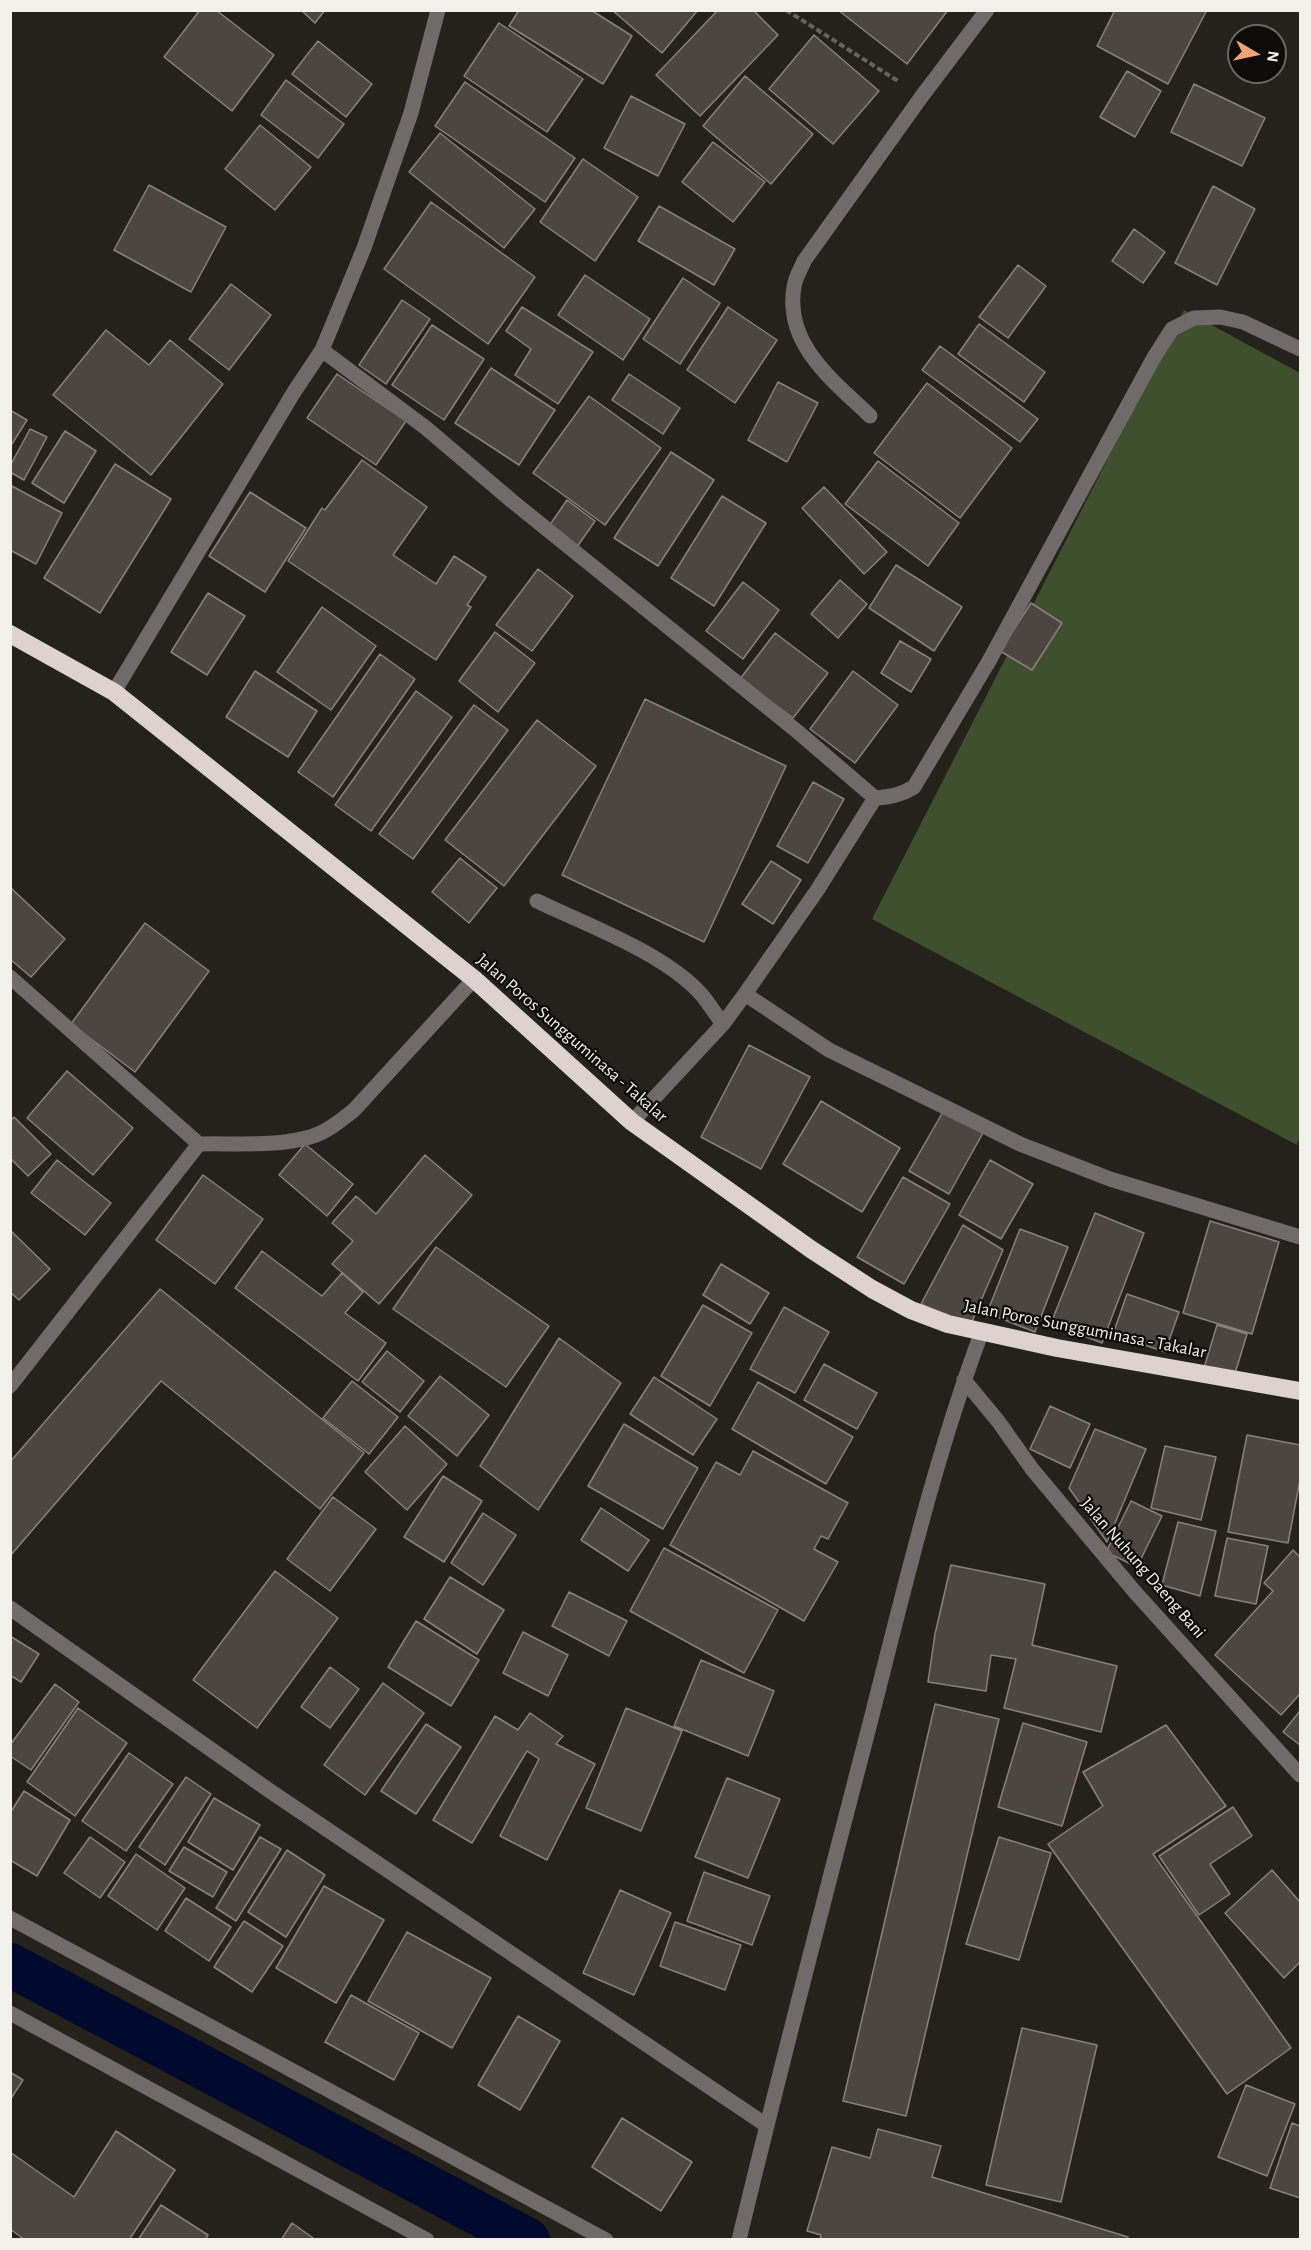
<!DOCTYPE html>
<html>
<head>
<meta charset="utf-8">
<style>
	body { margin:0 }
	#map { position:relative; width:1311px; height:2250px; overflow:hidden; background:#25221b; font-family:"Alegreya Sans",sans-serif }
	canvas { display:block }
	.frame { position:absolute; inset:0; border:12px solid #f2f0eb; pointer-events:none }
	.north { position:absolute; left:1227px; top:24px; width:60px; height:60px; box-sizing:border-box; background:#0d0c09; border:2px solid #696763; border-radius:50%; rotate:99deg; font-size:16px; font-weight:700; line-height:24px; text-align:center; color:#f2f0eb }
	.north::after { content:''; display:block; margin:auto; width:21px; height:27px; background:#efa377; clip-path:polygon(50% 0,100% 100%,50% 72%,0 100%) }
</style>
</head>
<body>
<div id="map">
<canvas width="1311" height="2250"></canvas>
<div class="frame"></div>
<div class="north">N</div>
</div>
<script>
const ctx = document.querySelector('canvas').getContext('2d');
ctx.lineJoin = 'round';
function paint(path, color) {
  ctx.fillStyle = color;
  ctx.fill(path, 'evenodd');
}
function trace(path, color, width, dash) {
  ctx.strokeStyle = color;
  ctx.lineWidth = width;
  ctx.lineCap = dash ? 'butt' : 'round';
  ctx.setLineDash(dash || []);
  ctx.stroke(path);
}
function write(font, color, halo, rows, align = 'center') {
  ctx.font = font + ' "Alegreya Sans",sans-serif';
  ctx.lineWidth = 4.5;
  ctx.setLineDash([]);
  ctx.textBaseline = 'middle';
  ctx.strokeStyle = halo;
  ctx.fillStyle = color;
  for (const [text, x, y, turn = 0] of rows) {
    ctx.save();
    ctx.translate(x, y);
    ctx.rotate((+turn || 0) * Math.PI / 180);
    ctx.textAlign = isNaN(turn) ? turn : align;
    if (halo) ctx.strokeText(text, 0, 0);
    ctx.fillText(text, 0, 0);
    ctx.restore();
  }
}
const green = new Path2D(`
	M1184,310L1300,373V1137L1297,1145L872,919Z`);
const canal = new Path2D(`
	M10,1965L528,2240`);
const building = new Path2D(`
	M200,10H216L274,55L232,111L164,57Z
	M301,10H325L315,23Z
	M519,10H591L632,36L603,84L509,26Z
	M612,10H698L662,53Z
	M718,10H753L778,35L700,116L656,75Z
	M838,10H948L907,64Z
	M1115,10H1207L1168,84L1097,46Z
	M499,23L583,79L547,132L464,76Z
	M814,35L879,91L833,144L769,89Z
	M318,41L372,84L346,117L292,74Z
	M1127,71L1161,91L1135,137L1100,117Z
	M745,76L813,134L771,184L703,126Z
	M286,80L344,124L318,158L261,115Z
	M465,82L575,158L545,202L435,126Z
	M1194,84L1265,118L1242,166L1171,132Z
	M631,96L685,124L658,176L604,148Z
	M260,125L311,167L275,210L225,169Z
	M440,133L535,209L504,248L409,172Z
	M713,142L765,182L733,222L682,182Z
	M583,159L638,197L595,261L540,222Z
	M149,185L226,227L191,292L114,250Z
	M1213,186L1255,209L1217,285L1175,263Z
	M431,202L535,277L488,344L384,269Z
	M659,206L735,249L714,285L638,241Z
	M1134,229L1165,252L1143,283L1112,261Z
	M1018,265L1046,286L1008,338L979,317Z
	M585,275L650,319L623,360L558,315Z
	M683,278L720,303L680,364L643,339Z
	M231,284L271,315L229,370L189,339Z
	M402,300L430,319L386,384L359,365Z
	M522,307L593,352L558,404L515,375L531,349L506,331Z
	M728,307L777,340L735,403L687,370Z
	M979,324L1045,372L1024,402L958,354Z
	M432,325L484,359L444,420L392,385Z
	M106,330L149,365L170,340L223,384L151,475L53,395Z
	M940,346L1038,419L1020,442L922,370Z
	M491,368L555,410L519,465L455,423Z
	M337,374L406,421L376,465L307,418Z
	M629,374L680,408L663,434L612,400Z
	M778,382L818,403L787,462L748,440Z
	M927,383L1012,448L960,518L874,453Z
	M589,396L661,448L605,525L533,473Z
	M10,410L27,420L10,447Z
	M30,429L47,437L24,480L10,472V466Z
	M65,431L96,451L64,503L32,483Z
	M671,452L714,480L658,566L614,538Z
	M362,460L427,507L393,555L436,584L454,556L486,577L467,605L471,607L436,660L288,561L322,508L325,510Z
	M878,461L959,523L928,566L845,504Z
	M115,464L171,499L100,613L44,578Z
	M10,485L62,513L36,564L10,550Z
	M824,487L887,552L864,574L802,508Z
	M250,492L306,528L265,592L209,556Z
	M722,496L766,523L714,606L671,578Z
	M567,500L595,521L577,547L549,526Z
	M896,565L962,607L934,651L869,608Z
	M538,569L573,596L532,651L496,625Z
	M840,580L867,604L838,638L811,614Z
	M743,582L779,610L743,659L706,631Z
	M208,593L245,616L207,675L171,652Z
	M1031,603L1062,623L1032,670L1000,651Z
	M322,607L376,646L331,710L277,672Z
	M495,632L535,663L498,712L459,681Z
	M775,633L828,673L793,718L740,679Z
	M900,641L931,659L911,692L881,673Z
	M380,654L415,679L333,797L298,772Z
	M255,671L317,711L288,757L226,717Z
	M853,671L898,705L855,763L810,729Z
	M416,691L452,717L371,831L335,805Z
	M645,699L786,766L704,942L562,875Z
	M474,705L508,730L413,859L379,834Z
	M537,720L596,766L504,886L445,840Z
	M813,782L844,799L808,863L777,846Z
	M460,858L497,888L469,923L432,892Z
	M771,861L801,880L773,924L742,904Z
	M11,888L65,939L31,977L10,959Z
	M145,923L209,971L135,1072L71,1024Z
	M749,1045L810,1077L761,1169L701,1137Z
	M67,1071L133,1128L93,1175L27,1118Z
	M821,1101L900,1148L862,1212L783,1164Z
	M944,1110L983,1133L949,1194L909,1171Z
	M14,1117L51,1154L28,1176L10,1158V1121Z
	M305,1144L353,1184L327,1216L279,1175Z
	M425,1155L472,1195L379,1304L332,1264L353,1241L332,1223L356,1196L376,1214Z
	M57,1160L111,1203L85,1235L31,1193Z
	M990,1160L1033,1184L1001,1239L959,1215Z
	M203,1175L263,1219L215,1284L156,1240Z
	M903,1177L950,1204L904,1284L857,1257Z
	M1095,1213L1144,1233L1102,1343L1051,1323Z
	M1210,1221L1279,1242L1252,1334L1183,1313Z
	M963,1225L1003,1250L970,1326L921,1304Z
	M1020,1229L1068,1247L1035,1332L987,1313Z
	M10,1230L50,1269L19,1300L10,1292Z
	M436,1247L549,1326L506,1387L393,1309Z
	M262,1251L322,1296L342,1273L363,1292L345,1313L386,1343L358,1381L235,1288Z
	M721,1264L769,1293L750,1324L703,1295Z
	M160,1289L364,1453L320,1509L161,1381L10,1556V1462Z
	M1127,1294L1179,1312L1165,1352L1113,1334Z
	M703,1305L752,1333L710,1406L661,1376Z
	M784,1307L829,1332L795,1393L750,1369Z
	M1217,1325L1247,1334L1234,1377L1204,1368Z
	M559,1338L621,1383L538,1510L480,1466Z
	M387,1351L424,1381L400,1412L362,1382Z
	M824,1364L877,1393L857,1429L804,1400Z
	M440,1376L489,1415L457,1456L408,1416Z
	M654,1377L717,1419L693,1455L630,1414Z
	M352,1381L398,1417L369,1454L323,1418Z
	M758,1382L853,1437L826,1484L732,1429Z
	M1050,1406L1090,1424L1070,1468L1030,1449Z
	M624,1424L698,1468L663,1529L588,1486Z
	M405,1426L447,1464L407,1510L365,1472Z
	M1095,1429L1146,1449L1107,1542L1069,1488Z
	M1247,1435L1300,1445V1480L1288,1543L1228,1532Z
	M1165,1446L1216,1457L1201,1520L1151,1508Z
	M753,1451L848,1503L828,1539L821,1536L814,1549L838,1562L804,1621L670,1545L716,1462L740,1475Z
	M443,1476L482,1501L444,1562L404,1537Z
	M333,1497L376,1529L330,1591L287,1559Z
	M1131,1501L1162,1516L1137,1567L1106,1552Z
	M601,1508L649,1540L628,1571L581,1540Z
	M483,1513L516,1535L483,1585L451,1563Z
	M1178,1522L1216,1531L1200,1596L1162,1585Z
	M1227,1538L1268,1546L1256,1604L1215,1596Z
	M664,1548L778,1610L744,1673L630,1611Z
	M1293,1550L1300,1557V1694L1281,1715L1215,1655L1273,1591L1264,1583Z
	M951,1565L1045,1584L1032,1645L1117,1666L1101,1732L1004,1708L1016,1659L991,1655L986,1691L928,1682L935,1634Z
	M275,1571L338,1618L257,1728L193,1680Z
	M450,1577L504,1610L477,1654L424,1619Z
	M569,1592L627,1621L609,1656L552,1626Z
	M416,1621L479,1660L451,1706L388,1667Z
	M523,1632L568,1655L548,1696L503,1673Z
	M10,1636L39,1654L21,1682L10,1675Z
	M701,1660L774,1691L748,1756L674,1726Z
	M330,1667L359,1689L330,1728L301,1707Z
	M383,1683L424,1713L365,1795L324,1765Z
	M55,1684L79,1702L31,1770L10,1756V1745Z
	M935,1704L999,1719L906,2116L843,2101Z
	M78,1708L127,1743L75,1816L27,1782Z
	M626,1708L682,1731L641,1831L586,1808Z
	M1300,1711V1745L1283,1732Z
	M530,1713L563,1736L556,1744L595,1764L547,1860L500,1836L539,1759L527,1751L472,1843L433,1820L495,1716L518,1730Z
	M1023,1723L1087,1742L1062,1826L998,1807Z
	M426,1724L461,1747L416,1814L381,1791Z
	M1166,1725L1226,1806L1153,1854L1291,2048L1227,2094L1048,1844L1103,1806L1083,1772Z
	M129,1753L173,1784L126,1851L82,1821Z
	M186,1777L211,1794L165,1865L139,1847Z
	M727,1778L780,1799L748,1878L695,1857Z
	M24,1791L70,1820L37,1876L10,1860V1813Z
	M214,1798L260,1825L233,1870L188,1842Z
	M1233,1807L1252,1836L1210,1864L1230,1894L1199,1915L1159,1856Z
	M90,1837L125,1862L100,1898L64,1873Z
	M260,1837L281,1849L236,1921L216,1908Z
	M999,1837L1051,1853L1019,1960L966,1944Z
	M184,1847L227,1872L213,1897L169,1871Z
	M287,1850L325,1875L286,1937L248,1912Z
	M136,1854L185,1888L157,1930L108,1896Z
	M1272,1870L1300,1902V1962L1284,1978L1225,1913Z
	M704,1872L770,1896L752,1945L687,1921Z
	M324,1886L384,1920L336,2003L276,1968Z
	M620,1890L671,1913L634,1995L583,1973Z
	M186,1898L231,1927L209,1961L165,1931Z
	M244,1921L283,1946L252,1992L214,1967Z
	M675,1922L741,1945L725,1990L660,1966Z
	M407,1932L491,1978L452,2048L368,2001Z
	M351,1995L419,2033L394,2080L325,2042Z
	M518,2016L560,2041L520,2110L478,2085Z
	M1022,2028L1097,2045L1061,2202L986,2185Z
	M10,2072L23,2080L10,2100Z
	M1246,2085L1295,2104L1267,2176L1218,2157Z
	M622,2118L692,2162L661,2211L592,2167Z
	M1292,2123L1300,2126V2198L1270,2188Z
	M878,2129L941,2146L932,2177L1128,2237L1127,2240H820L821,2235L807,2231L832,2147L870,2158Z
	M116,2131L175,2170L129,2240H25L10,2229V2152L74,2197Z
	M161,2205L208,2235L205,2240H138Z
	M292,2223L316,2240H281Z`);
const path = new Path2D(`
	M786,10L898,81`);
const minor = new Path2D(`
	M322,350L426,428L512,501L798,732L875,798C890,797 901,795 914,787L989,661L1153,359L1172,329L1194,318L1220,317L1243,322L1300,349
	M870,416C834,381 784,345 794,287C795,278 801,269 804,261L922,96L987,10
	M114,692L294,392L322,350L364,248L411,113L438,10
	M537,901C587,925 664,953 701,994C709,1003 715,1014 723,1024
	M10,977L199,1144
	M745,994L829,1050L1020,1144L1110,1179L1300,1237
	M632,1122L723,1024L745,994L818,889L875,798
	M964,1380L998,1421L1032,1469L1134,1591L1300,1775
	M10,1386L199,1144C235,1143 275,1147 310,1137C327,1132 340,1121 354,1110L474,979
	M10,1608L270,1791L766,2125
	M10,1918L606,2240
	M10,2013L427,2240
	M739,2240C780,2068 825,1897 869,1727C903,1594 934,1460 982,1331`);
const highway = new Path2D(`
	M10,634L114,692L474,979L632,1122L812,1250L872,1289L911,1310L948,1324L1057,1348L1300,1391`);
const streetNames = [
	["Jalan Poros Sungguminasa - Takalar",572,1038,41],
	["Jalan Poros Sungguminasa - Takalar",1085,1329,11],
	["Jalan Nuhung Daeng Bani",1143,1568,49]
];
paint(green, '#3f502e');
trace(canal, '#000a2e', 44);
paint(building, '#4d4540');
trace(building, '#89807b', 1.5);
trace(path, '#66635d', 4, [6, 3]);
trace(minor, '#706b6a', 15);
trace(highway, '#ddd2cf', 18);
write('18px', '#f2f0eb', '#0d0c09', streetNames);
</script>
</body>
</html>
